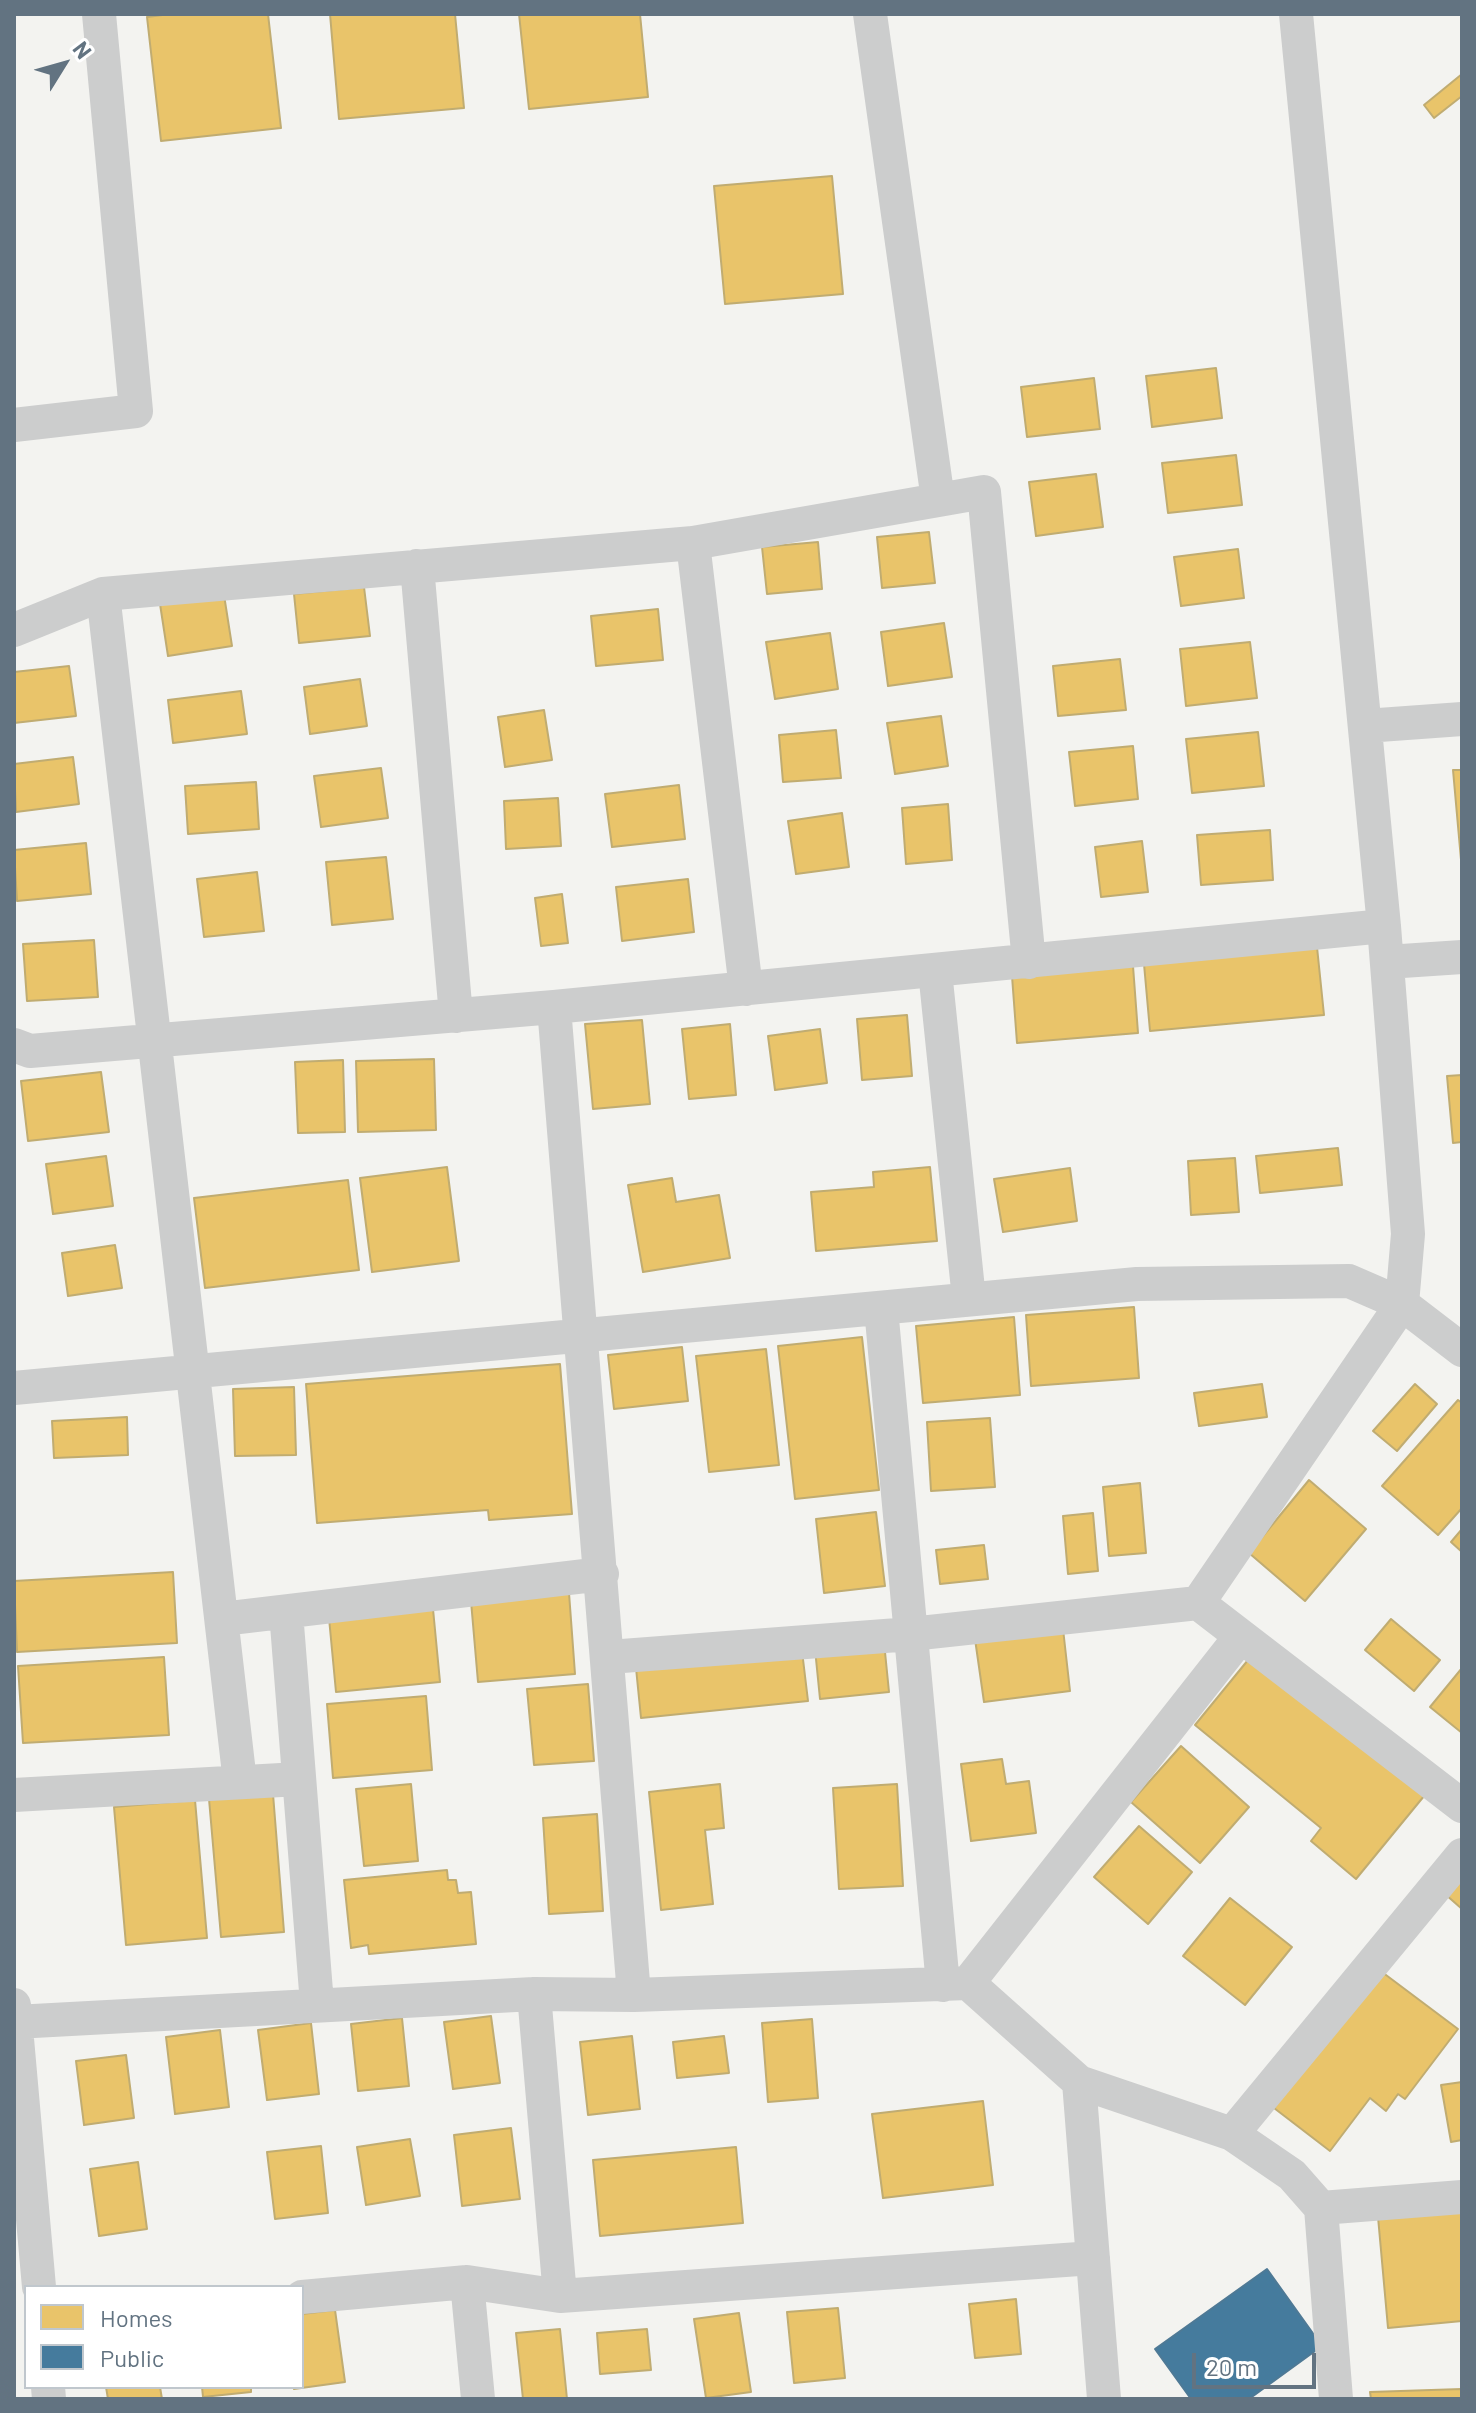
<!DOCTYPE html>
<html>
<head>
<meta charset="utf-8">
<style>
	body { margin:0 }
	#map { position:relative; width:1476px; height:2413px; overflow:hidden; background:#f3f3f0; font-family:Barlow,sans-serif }
	canvas { display:block }
	.frame { position:absolute; inset:0; border:16px solid #627381; pointer-events:none }
	.legend { position:absolute; left:24px; top:2285px; width:280px; height:104px; box-sizing:border-box; background:#fff; border:2px solid #c0c7cd; margin:0; padding:10px 14px; list-style:none; font-size:24px; color:#627381 }
	.legend li { display:flex; align-items:center; gap:16px; height:40px }
	.legend b { width:40px; border:2px solid #c0c7cd }
	.north { position:absolute; left:24px; top:24px; width:80px; height:80px; -webkit-text-stroke:6px #fff; paint-order:stroke; rotate:53deg; font-size:22px; font-weight:700; line-height:32px; text-align:center; color:#627381 }
	.north::after { content:''; display:block; margin:auto; width:28px; height:36px; background:#627381; clip-path:polygon(50% 0,100% 100%,50% 72%,0 100%) }
	.scale { position:absolute; left:1192px; top:2353px; width:124px; height:36px; box-sizing:border-box; border:4px solid #627381; border-top:0; padding-left:10px; font-size:24px; line-height:28px; white-space:nowrap; color:#627381; -webkit-text-stroke:6px #fff; paint-order:stroke }
</style>
</head>
<body>
<div id="map">
<canvas width="1476" height="2413"></canvas>
<div class="frame"></div>
<ul class="legend">
<li><b style="height:22px;background:#e9c46a"></b>Homes</li>
<li><b style="height:22px;background:#457b9d"></b>Public</li>
</ul>
<div class="north">N</div>
<div class="scale">20 m</div>
</div>
<script>
const ctx = document.querySelector('canvas').getContext('2d');
ctx.lineJoin = 'round';
function paint(path, color) {
  ctx.fillStyle = color;
  ctx.fill(path, 'evenodd');
}
function trace(path, color, width, dash) {
  ctx.strokeStyle = color;
  ctx.lineWidth = width;
  ctx.lineCap = dash ? 'butt' : 'round';
  ctx.setLineDash(dash || []);
  ctx.stroke(path);
}
const homes = new Path2D(`
	M170,14H268L281,128L161,141L147,17Z
	M330,14H455L464,108L339,119Z
	M519,14H640L648,97L529,109Z
	M1462,74V96L1434,118L1424,105Z
	M832,176L843,294L725,304L714,186Z
	M1216,368L1222,418L1152,427L1146,376Z
	M1094,378L1100,429L1027,437L1021,387Z
	M1236,455L1242,505L1168,513L1162,463Z
	M1096,474L1103,527L1036,536L1029,482Z
	M929,532L935,583L882,588L877,537Z
	M818,542L822,589L767,594L762,547Z
	M1238,549L1244,598L1181,606L1174,557Z
	M364,587L370,636L299,643L294,594Z
	M224,595L232,646L168,656L160,604Z
	M658,609L663,660L596,666L591,616Z
	M944,623L952,677L888,686L881,632Z
	M830,633L838,689L775,699L766,642Z
	M1250,642L1257,698L1186,706L1180,649Z
	M1120,659L1126,710L1058,716L1053,666Z
	M69,666L76,716L14,723V672Z
	M360,679L367,726L310,734L304,687Z
	M241,691L247,734L173,743L168,700Z
	M544,710L552,760L505,767L498,717Z
	M941,716L948,766L895,774L887,723Z
	M836,730L841,778L783,782L779,735Z
	M1258,732L1264,786L1192,793L1186,739Z
	M1133,746L1138,799L1075,806L1069,752Z
	M73,757L79,804L16,812L14,764Z
	M381,768L388,818L321,827L314,776Z
	M1453,770H1462V871Z
	M256,782L259,829L188,834L185,786Z
	M679,785L685,839L612,847L605,794Z
	M558,798L561,846L506,849L504,801Z
	M948,804L952,860L906,864L902,808Z
	M842,813L849,867L796,874L788,821Z
	M1270,830L1273,880L1201,885L1197,835Z
	M1142,841L1148,892L1101,897L1095,847Z
	M86,843L91,894L17,901L14,850Z
	M386,857L393,919L332,925L326,862Z
	M257,872L264,931L204,937L197,879Z
	M688,879L694,932L622,941L616,887Z
	M562,894L568,943L541,946L535,898Z
	M94,940L98,997L27,1001L23,944Z
	M1317,947L1324,1015L1150,1031L1144,964Z
	M1133,966L1138,1033L1017,1043L1012,976Z
	M907,1015L912,1076L862,1080L857,1019Z
	M642,1020L650,1104L593,1109L585,1024Z
	M730,1024L736,1095L689,1099L682,1029Z
	M820,1029L827,1083L775,1090L768,1036Z
	M434,1059L436,1130L358,1132L356,1061Z
	M343,1060L345,1132L298,1133L295,1062Z
	M101,1072L109,1132L28,1141L21,1081Z
	M1462,1075V1142L1453,1143L1447,1076Z
	M1338,1148L1342,1185L1260,1193L1256,1156Z
	M106,1156L113,1206L53,1214L46,1164Z
	M1235,1158L1239,1212L1191,1215L1188,1161Z
	M447,1167L459,1261L372,1272L360,1178Z
	M930,1167L937,1241L816,1251L811,1192L874,1187L873,1172Z
	M1070,1168L1077,1221L1003,1232L994,1179Z
	M672,1178L676,1202L719,1195L730,1258L643,1272L628,1185Z
	M348,1180L359,1270L205,1288L194,1198Z
	M115,1245L122,1288L68,1296L62,1253Z
	M1134,1307L1139,1378L1031,1386L1026,1315Z
	M1014,1317L1020,1395L923,1403L916,1326Z
	M862,1337L879,1490L795,1499L778,1346Z
	M682,1347L688,1401L614,1409L608,1355Z
	M766,1349L779,1465L709,1472L696,1356Z
	M560,1364L572,1514L489,1520L488,1510L317,1523L306,1384Z
	M1262,1384L1267,1417L1199,1426L1194,1393Z
	M1415,1384L1437,1404L1397,1451L1373,1431Z
	M294,1387L296,1455L235,1456L233,1389Z
	M1458,1400L1462,1403V1508L1438,1535L1382,1486Z
	M127,1417L128,1455L54,1458L52,1421Z
	M990,1418L995,1487L931,1491L927,1422Z
	M1309,1480L1366,1529L1305,1601L1249,1553Z
	M1140,1483L1146,1553L1109,1556L1103,1487Z
	M876,1512L885,1586L824,1593L816,1519Z
	M1093,1513L1098,1571L1068,1574L1063,1516Z
	M1462,1529V1552L1451,1542Z
	M984,1545L988,1579L940,1584L936,1550Z
	M173,1572L177,1643L17,1652L14,1581Z
	M569,1593L575,1674L478,1682L471,1601Z
	M433,1609L440,1682L336,1692L329,1618Z
	M1391,1619L1440,1660L1414,1691L1365,1650Z
	M1062,1620L1070,1691L984,1702L974,1632Z
	M884,1642L889,1692L820,1699L815,1649Z
	M1257,1649L1429,1790L1356,1879L1311,1841L1321,1828L1195,1725Z
	M802,1651L808,1701L641,1718L636,1668Z
	M164,1657L169,1735L23,1743L18,1666Z
	M1462,1668V1733L1430,1707Z
	M588,1684L594,1761L534,1765L527,1689Z
	M426,1696L432,1770L333,1778L327,1704Z
	M1181,1746L1249,1807L1200,1863L1131,1802Z
	M1002,1759L1006,1784L1029,1781L1036,1833L971,1841L961,1764Z
	M411,1784L418,1861L364,1866L356,1789Z
	M720,1784L724,1828L705,1830L713,1904L661,1910L649,1792Z
	M897,1784L903,1886L839,1889L833,1788Z
	M273,1794L284,1932L221,1937L209,1799Z
	M195,1800L207,1938L126,1945L114,1807Z
	M597,1814L603,1911L549,1914L543,1818Z
	M1139,1826L1192,1872L1148,1924L1094,1877Z
	M447,1870L448,1880H456L458,1893L471,1892L476,1944L369,1954L368,1945L351,1948L344,1880Z
	M1462,1873V1909L1445,1894Z
	M1230,1898L1292,1947L1245,2005L1183,1956Z
	M1378,1969L1458,2029L1405,2099L1398,2094L1386,2111L1370,2098L1330,2151L1274,2108Z
	M491,2016L500,2083L453,2089L444,2022Z
	M402,2018L409,2086L358,2091L351,2024Z
	M812,2019L818,2098L768,2102L762,2023Z
	M311,2023L319,2094L267,2100L258,2030Z
	M220,2030L229,2107L175,2114L166,2037Z
	M632,2036L640,2109L588,2115L580,2042Z
	M724,2036L729,2073L677,2078L673,2042Z
	M126,2055L134,2118L84,2125L76,2061Z
	M1462,2082V2140L1451,2142L1441,2085Z
	M983,2101L993,2185L883,2198L872,2114Z
	M511,2128L520,2199L462,2206L454,2135Z
	M410,2139L420,2196L366,2205L357,2147Z
	M321,2146L328,2213L275,2219L267,2152Z
	M736,2147L743,2223L600,2236L593,2160Z
	M138,2162L147,2229L99,2236L90,2169Z
	M1462,2209V2321L1388,2328L1378,2217Z
	M1016,2299L1021,2354L975,2358L969,2304Z
	M838,2308L845,2378L794,2383L787,2312Z
	M335,2310L345,2382L294,2389L302,2387V2314Z
	M739,2313L751,2392L706,2398L694,2319Z
	M560,2329L567,2399H523L516,2333Z
	M647,2329L651,2370L600,2374L597,2333Z
	M106,2387H160L162,2399H108Z
	M202,2387H251V2392L203,2397Z
	M1462,2389V2399H1371L1370,2392Z`);
const public = new Path2D(`
	M1267,2269L1322,2346L1249,2399H1191L1155,2349Z`);
const street = new Path2D(`
	M870,14L938,500
	M14,425L136,411L99,14
	M693,543L746,989
	M417,566L456,1016
	M103,594L240,1782
	M14,630L103,594L693,543L984,492L1029,962
	M1365,726L1462,719
	M1387,962L1462,957
	M935,971L969,1299
	M554,1007L634,1995
	M14,1045L30,1051L554,1007L1384,926
	M881,1308L943,1985
	M14,1388L1137,1284L1349,1281L1402,1304L1462,1350
	M1198,1603L1402,1304L1408,1234L1384,926L1296,14
	M286,1612L317,2004
	M222,1619L602,1574
	M609,1657L911,1634L1198,1603L1462,1806
	M14,1795L299,1779
	M968,1983L1241,1636
	M534,1994L560,2296
	M14,2005L39,2287
	M15,2022L534,1994L634,1995L968,1983L1079,2082L1232,2134L1292,2175L1321,2208L1336,2399
	M1079,2082L1104,2399
	M1232,2134L1462,1855
	M1321,2208L1462,2197
	M467,2282L478,2399
	M302,2297L467,2282L560,2296L1093,2258
	M48,2387L49,2399`);
paint(homes, '#e9c46a');
trace(homes, '#c0ac71', 2);
paint(public, '#457b9d');
trace(public, '#4e7995', 2);
trace(street, '#cccdcd', 34);
</script>
</body>
</html>
